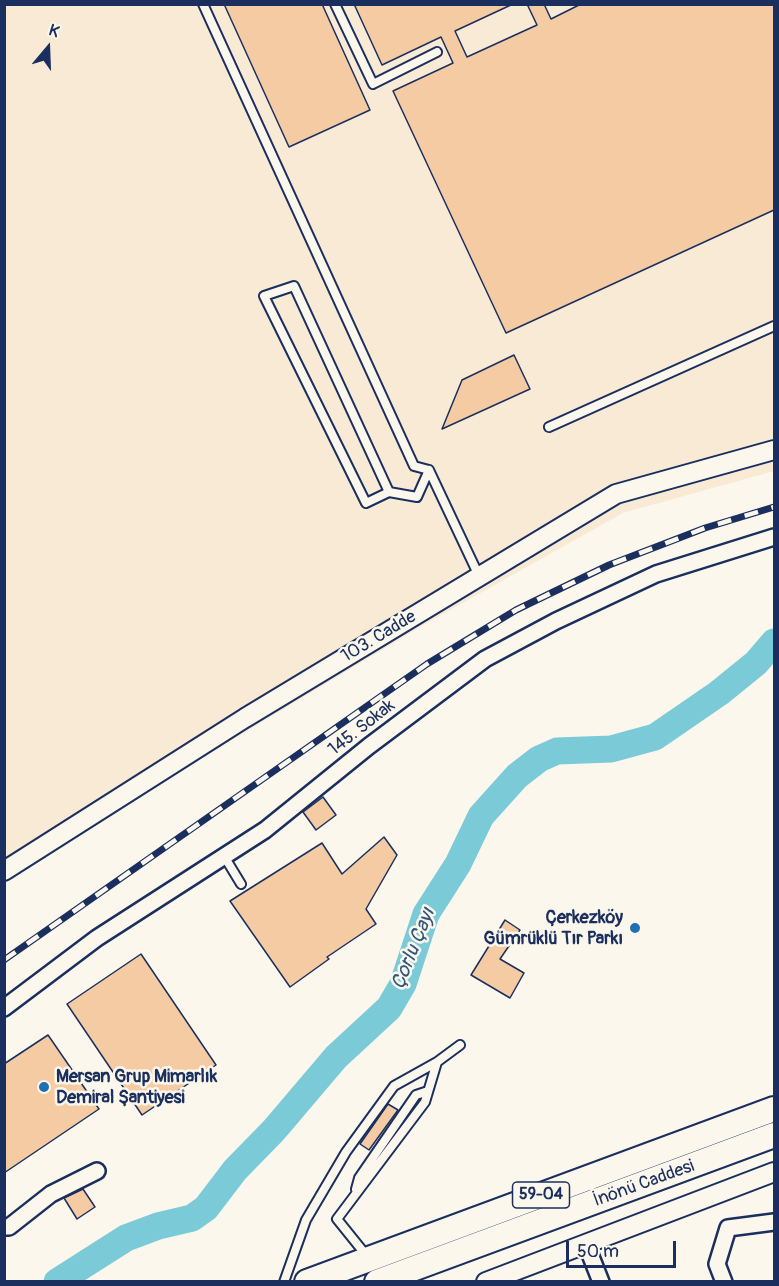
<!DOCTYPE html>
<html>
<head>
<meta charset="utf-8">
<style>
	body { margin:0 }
	#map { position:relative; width:779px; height:1286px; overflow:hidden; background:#fbf7ec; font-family:Pangolin,sans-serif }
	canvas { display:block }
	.frame { position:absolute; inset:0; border:6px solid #1b2f5e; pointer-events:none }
	.north { position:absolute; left:18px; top:18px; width:60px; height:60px; -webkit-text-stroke:4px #fbf7ec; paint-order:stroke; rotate:19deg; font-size:16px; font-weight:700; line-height:24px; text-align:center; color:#1b2f5e }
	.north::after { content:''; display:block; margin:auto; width:21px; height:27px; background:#1b2f5e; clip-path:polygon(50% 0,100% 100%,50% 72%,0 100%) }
	.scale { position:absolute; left:566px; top:1241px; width:110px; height:27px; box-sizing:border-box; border:3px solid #1b2f5e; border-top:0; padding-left:8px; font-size:18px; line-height:21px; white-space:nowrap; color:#1b2f5e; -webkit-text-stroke:4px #fbf7ec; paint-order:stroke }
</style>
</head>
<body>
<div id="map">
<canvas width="779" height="1286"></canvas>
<div class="frame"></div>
<div class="north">K</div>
<div class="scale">50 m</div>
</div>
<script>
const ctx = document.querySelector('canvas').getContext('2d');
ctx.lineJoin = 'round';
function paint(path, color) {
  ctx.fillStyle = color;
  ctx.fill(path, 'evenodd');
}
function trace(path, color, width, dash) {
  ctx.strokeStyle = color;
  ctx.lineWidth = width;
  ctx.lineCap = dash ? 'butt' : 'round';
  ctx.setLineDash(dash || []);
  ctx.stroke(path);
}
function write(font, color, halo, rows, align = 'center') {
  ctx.font = font + ' Pangolin,sans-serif';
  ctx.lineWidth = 5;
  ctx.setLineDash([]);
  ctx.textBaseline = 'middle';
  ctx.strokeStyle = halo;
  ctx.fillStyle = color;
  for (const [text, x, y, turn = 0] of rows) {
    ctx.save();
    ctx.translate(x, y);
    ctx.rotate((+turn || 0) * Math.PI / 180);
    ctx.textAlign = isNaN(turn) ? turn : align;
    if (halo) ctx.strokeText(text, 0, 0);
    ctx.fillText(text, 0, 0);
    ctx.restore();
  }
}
const built = new Path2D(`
	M5,5H774V471L623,513L427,623L5,876Z`);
const river = new Path2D(`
	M57,1282L126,1238L158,1226L192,1218L206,1208L235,1170L274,1130L336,1057L389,1008L403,984L426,914L458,864L481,816L517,776L539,759L557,751L611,749L655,737L719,693L756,663L774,642`);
const building = new Path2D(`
	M224,4H322L370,110L289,147Z
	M354,4H513L455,31L467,57L537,25L527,4H544L551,19L581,4H774V210L506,333L393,91L453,63L441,37L382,65Z
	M514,355L530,389L442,429L462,380Z
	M323,797L336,815L316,830L303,812Z
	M384,837L397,855L366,909L376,924L327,957L329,959L290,987L230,901L322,843L342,874Z
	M505,920L520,930L500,959L524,973L510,998L471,975Z
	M141,954L216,1065L142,1115L67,1004Z
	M48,1035L99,1109L4,1173V1064Z
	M388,1104L398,1110L369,1150L360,1144Z
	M83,1189L95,1207L77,1219L64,1198Z`);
const service = new Path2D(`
	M203,4L414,466L429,470L417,497L389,492L366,503L264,296L294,286L389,492
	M335,4L373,84L437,52
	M549,427L774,326
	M429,470L479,576
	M224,856L241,884
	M356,1189L359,1178L416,1095L428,1091
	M366,1255L337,1219L425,1102L437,1062L460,1045
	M284,1282L306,1220L346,1152L394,1086L437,1062`);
const minor = new Path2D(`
	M4,1008L97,938L265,830L369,746L485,659L556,621L656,574L774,537
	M4,1227H9L51,1194L97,1171
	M586,1244L601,1282
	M724,1282L717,1264L728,1228L774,1222`);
const tertiary = new Path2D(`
	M4,871L245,718L616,494L774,450
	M486,1282L774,1172`);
const primary = new Path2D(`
	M307,1282L774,1109
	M377,1282L774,1135`);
const rail = new Path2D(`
	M4,960L427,664L516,610L609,565L705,528L774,507`);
const markers = [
	[635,928,6,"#1f6fb2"],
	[44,1087,6,"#1f6fb2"]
];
const shields = [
	[541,1195,57]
];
const shieldNames = [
	["59-04",541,1195]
];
const streetNames = [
	["103. Cadde",379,637,-31],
	["145. Sokak",362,728,-38],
	["İnönü Caddesi",644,1184,-20]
];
const poiNames = [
	["Çerkezköy",623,918],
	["Gümrüklü Tır Parkı",623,939],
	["Mersan Grup Mimarlık",56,1077,"left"],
	["Demiral Şantiyesi",56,1098,"left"]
];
const waterNames = [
	["Çorlu Çayı",414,949,-68]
];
paint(built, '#f9ead6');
trace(river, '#7acad7', 27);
paint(building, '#f4cba3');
trace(building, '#1b2f5e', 1.5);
trace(service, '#1b2f5e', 12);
trace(minor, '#1b2f5e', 20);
trace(tertiary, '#1b2f5e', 22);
trace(primary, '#1b2f5e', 28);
trace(service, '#fbf7ec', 8);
trace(minor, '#fbf7ec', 15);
trace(tertiary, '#fbf7ec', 18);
trace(primary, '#fbf7ec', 24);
trace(rail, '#1b2f5e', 7);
trace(rail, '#fbf7ec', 4.5, [14]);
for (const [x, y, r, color] of markers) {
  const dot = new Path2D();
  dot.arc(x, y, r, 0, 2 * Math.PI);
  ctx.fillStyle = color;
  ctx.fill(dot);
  trace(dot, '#fbf7ec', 2);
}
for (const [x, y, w] of shields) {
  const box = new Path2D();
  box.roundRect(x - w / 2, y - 13, w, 26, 4.5);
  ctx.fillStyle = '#fbf7ec';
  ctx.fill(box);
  trace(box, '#1b2f5e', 1.5);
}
write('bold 16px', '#1b2f5e', null, shieldNames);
write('18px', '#1b2f5e', '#fbf7ec', streetNames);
write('bold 18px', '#1b2f5e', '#fbf7ec', poiNames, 'right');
write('italic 20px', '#33567c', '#fbf7ec', waterNames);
</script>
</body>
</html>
